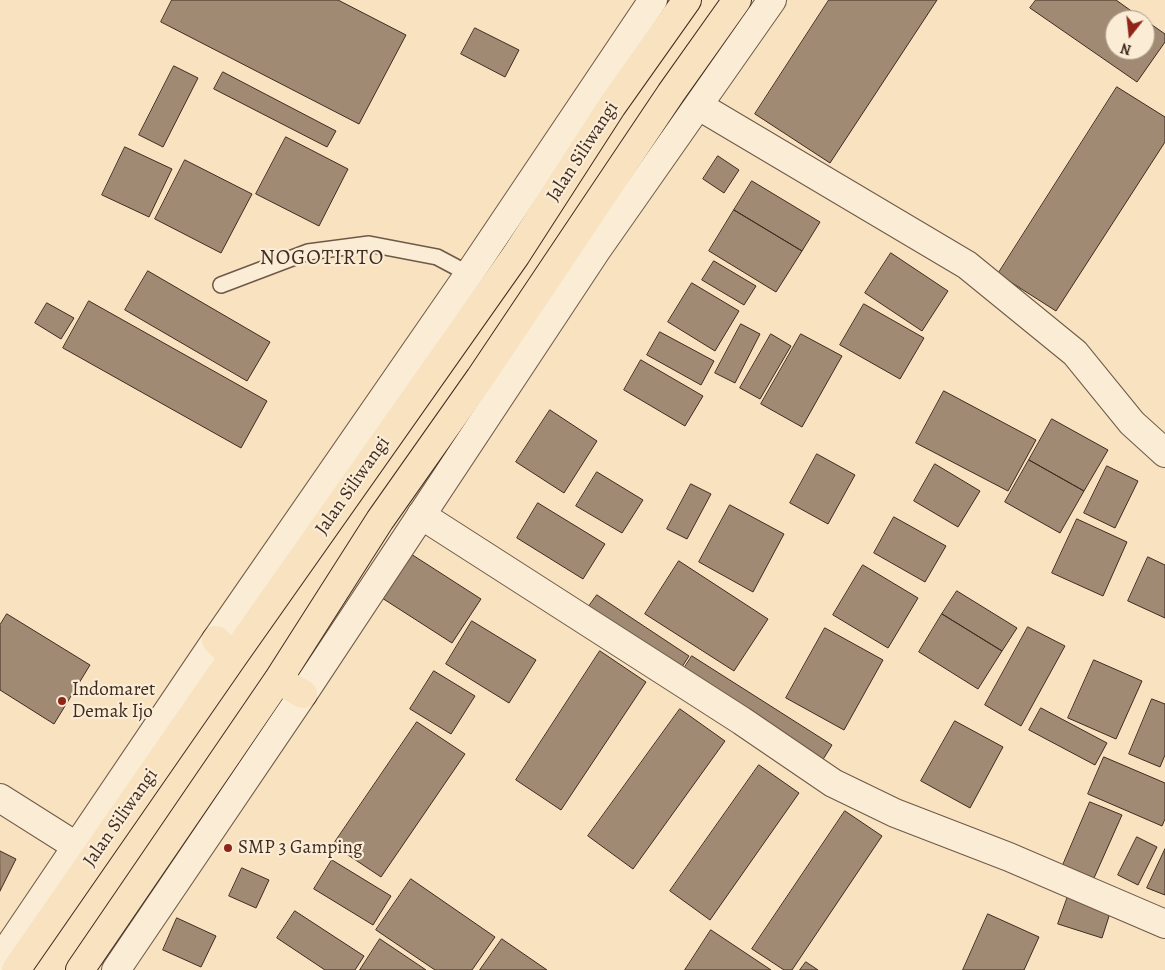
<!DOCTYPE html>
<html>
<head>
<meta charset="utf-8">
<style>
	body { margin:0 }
	#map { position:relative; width:1165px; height:970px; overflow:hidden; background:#f8e2bf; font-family:Alegreya,serif }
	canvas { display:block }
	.north { position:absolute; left:1105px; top:10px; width:50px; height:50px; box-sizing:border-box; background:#faecd5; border:1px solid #b09f8d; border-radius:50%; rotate:196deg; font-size:14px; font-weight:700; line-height:20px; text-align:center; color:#402b21 }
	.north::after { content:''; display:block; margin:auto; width:18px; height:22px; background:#8f2418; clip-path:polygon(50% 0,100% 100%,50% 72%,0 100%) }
</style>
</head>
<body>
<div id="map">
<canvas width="1165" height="970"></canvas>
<div class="north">N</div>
</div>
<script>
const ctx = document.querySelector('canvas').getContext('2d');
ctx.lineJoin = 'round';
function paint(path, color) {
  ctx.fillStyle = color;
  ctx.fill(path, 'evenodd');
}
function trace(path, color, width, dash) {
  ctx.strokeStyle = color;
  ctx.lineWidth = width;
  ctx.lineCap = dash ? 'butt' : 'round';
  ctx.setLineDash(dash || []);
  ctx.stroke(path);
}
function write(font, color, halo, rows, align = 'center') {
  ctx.font = font + ' Alegreya,serif';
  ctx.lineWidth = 4.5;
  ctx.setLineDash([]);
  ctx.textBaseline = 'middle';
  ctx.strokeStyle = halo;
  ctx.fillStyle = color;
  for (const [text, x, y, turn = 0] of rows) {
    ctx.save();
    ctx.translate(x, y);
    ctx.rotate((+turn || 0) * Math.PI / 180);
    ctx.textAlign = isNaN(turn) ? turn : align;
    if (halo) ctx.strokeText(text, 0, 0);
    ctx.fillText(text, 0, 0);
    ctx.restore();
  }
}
const building = new Path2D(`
	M172,0H338L406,35L359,124L161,22Z
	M829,0H937L830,163L755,114Z
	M1036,0H1116L1144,20H1115V50H1145V20L1165,34V42L1137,82L1030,8Z
	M475,28L519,50L505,77L461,54Z
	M174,66L198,78L163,147L139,135Z
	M223,72L336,131L327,147L214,89Z
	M1117,87L1165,117V142L1056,311L998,274Z
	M286,137L348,169L319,226L256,194Z
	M125,147L172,169L149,217L102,195Z
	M718,156L739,170L724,193L703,179Z
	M185,160L252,194L221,253L155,219Z
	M752,181L820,222L802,251L734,210Z
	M734,210L802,251L776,292L709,251Z
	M891,253L948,291L922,331L865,293Z
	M714,261L756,286L744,305L702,280Z
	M148,271L270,342L247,381L125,310Z
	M692,283L739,311L715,351L668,322Z
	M89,301L267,401L241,448L63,348Z
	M47,303L74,318L61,339L35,323Z
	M864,304L924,338L900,379L840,345Z
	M741,324L760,334L735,383L715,373Z
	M660,332L714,361L701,385L647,355Z
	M771,334L791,346L760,399L740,388Z
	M801,334L842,356L802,427L761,404Z
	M641,360L703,396L685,426L624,390Z
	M944,391L1036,440L1008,491L916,443Z
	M550,410L597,441L564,493L516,462Z
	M1052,419L1108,450L1084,491L1029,460Z
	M817,454L855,475L828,524L790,503Z
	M1029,460L1084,491L1060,533L1005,502Z
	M935,464L980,491L958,527L914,501Z
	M1107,466L1138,481L1115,528L1084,513Z
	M597,472L643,500L622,533L576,506Z
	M691,484L711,494L687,539L667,529Z
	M538,503L605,544L583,579L517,538Z
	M730,505L784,534L753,592L699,562Z
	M894,517L946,546L925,582L874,553Z
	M1077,519L1127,542L1103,596L1052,573Z
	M411,554L481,599L452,643L382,598Z
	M1148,557L1165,565V618L1128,601Z
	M679,561L768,619L734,671L645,614Z
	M863,565L918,598L888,648L833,615Z
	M957,591L1017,628L1002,651L942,614Z
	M597,595L689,656L680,670L587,609Z
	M7,614L90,665L54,724L0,690V625Z
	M942,614L1002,651L978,689L919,652Z
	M472,621L536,660L509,703L446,664Z
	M1028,627L1065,646L1021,726L985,705Z
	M825,628L883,660L844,730L786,698Z
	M600,651L646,682L561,810L516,780Z
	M692,656L832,745L822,761L681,673Z
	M1094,660L1142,681L1116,739L1068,718Z
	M434,671L475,696L451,734L410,709Z
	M1152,699L1165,704V755L1160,767L1129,754Z
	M1041,708L1107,743L1095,765L1029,730Z
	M680,709L725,741L633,869L588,836Z
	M955,721L1003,747L970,808L921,781Z
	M417,722L465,754L381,877L333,845Z
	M1104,757L1165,783V819L1162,826L1088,794Z
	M759,765L799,793L710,920L670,891Z
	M1090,802L1122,815L1094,878L1063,865Z
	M845,811L882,836L792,970H784L752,949Z
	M1137,837L1157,847L1138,885L1118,875Z
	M1165,849V895L1147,888Z
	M0,851L16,859L0,891Z
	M332,860L391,896L373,925L314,889Z
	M242,868L269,880L256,908L229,896Z
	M411,879L495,937L472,970H435L376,930Z
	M1068,896L1111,910L1102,938L1058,924Z
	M295,911L364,956L355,970H325L277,938Z
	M988,914L1039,937L1024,970H963Z
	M177,918L216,936L201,967L163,950Z
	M711,930L771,970H685Z
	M380,939L426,970H360Z
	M502,939L547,970H480Z
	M806,962L818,970H800Z`);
const service = new Path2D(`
	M221,285L308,252L369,244L437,257L469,274`);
const minor = new Path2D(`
	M699,106L967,265L1075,353L1132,423L1165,453
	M421,515L742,721L833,783L895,813L1009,857L1165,924
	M0,798L76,846`);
const tertiary = new Path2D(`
	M0,960L216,640L469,274L653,0
	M116,970L303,694L596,251L772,0`);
const trunk = new Path2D(`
	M216,640L233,657
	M278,680L303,694
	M16,970L233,657L516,255L612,106L687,0
	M80,970L278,680L380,520L480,378L671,93L737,0`);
const markers = [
	[62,701,5,"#8f2418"],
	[228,848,5,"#8f2418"]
];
const streetNames = [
	["Jalan Siliwangi",583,152,-57],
	["Jalan Siliwangi",353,486,-55],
	["Jalan Siliwangi",121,818,-55]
];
const poiNames = [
	["Indomaret",72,690],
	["Demak Ijo",72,712],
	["SMP 3 Gamping",238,848]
];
const quarterNames = [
	["NOGOTIRTO",322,259]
];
paint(building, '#a08a73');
trace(building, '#402b21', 1);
trace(service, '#6e5948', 18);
trace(minor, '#6e5948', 30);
trace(tertiary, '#6e5948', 30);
trace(trunk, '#402b21', 30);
trace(service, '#faecd5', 15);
trace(minor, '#faecd5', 28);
trace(tertiary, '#faecd5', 28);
trace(trunk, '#f8e2bf', 28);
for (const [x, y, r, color] of markers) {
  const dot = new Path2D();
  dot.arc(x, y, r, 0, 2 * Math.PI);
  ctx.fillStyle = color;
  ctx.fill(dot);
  trace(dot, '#faecd5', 2);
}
write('19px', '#402b21', '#faecd5', streetNames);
write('19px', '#402b21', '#faecd5', poiNames, 'left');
ctx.letterSpacing = '1px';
write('21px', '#402b21', '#faecd5', quarterNames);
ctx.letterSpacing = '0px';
</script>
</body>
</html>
